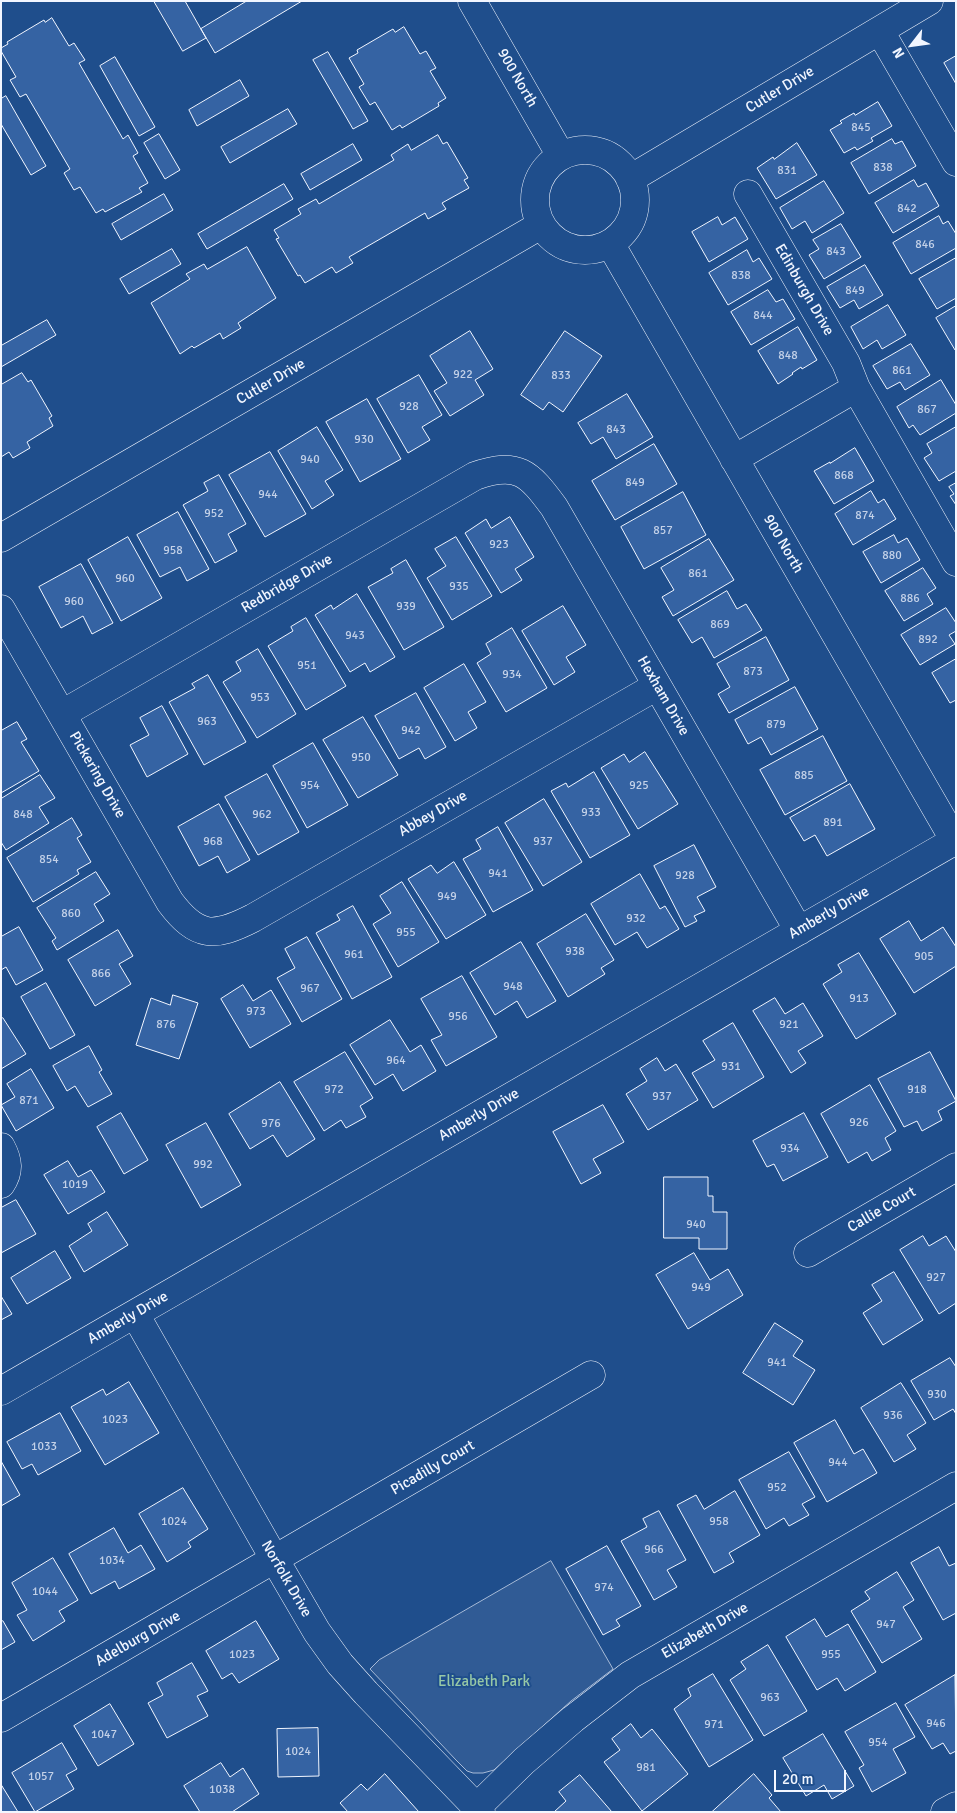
<!DOCTYPE html>
<html>
<head>
<meta charset="utf-8">
<style>
	body { margin:0 }
	#map { position:relative; width:957px; height:1813px; overflow:hidden; background:#1f4e8c; font-family:Signika,sans-serif }
	canvas { display:block }
	.frame { position:absolute; inset:0; border:2px solid #f2f6ff; pointer-events:none }
	.north { position:absolute; left:887px; top:20px; width:50px; height:50px; -webkit-text-stroke:4px #1f4e8c; paint-order:stroke; rotate:240deg; font-size:14px; font-weight:700; line-height:20px; text-align:center; color:#f2f6ff }
	.north::after { content:''; display:block; margin:auto; width:18px; height:22px; background:#f2f6ff; clip-path:polygon(50% 0,100% 100%,50% 72%,0 100%) }
	.scale { position:absolute; left:774px; top:1770px; width:72px; height:22px; box-sizing:border-box; border:2px solid #f2f6ff; border-top:0; padding-left:6px; font-size:15px; line-height:18px; white-space:nowrap; color:#f2f6ff; -webkit-text-stroke:4px #1f4e8c; paint-order:stroke }
</style>
</head>
<body>
<div id="map">
<canvas width="957" height="1813"></canvas>
<div class="frame"></div>
<div class="north">N</div>
<div class="scale">20 m</div>
</div>
<script>
const ctx = document.querySelector('canvas').getContext('2d');
ctx.lineJoin = 'round';
function paint(path, color) {
  ctx.fillStyle = color;
  ctx.fill(path, 'evenodd');
}
function trace(path, color, width, dash) {
  ctx.strokeStyle = color;
  ctx.lineWidth = width;
  ctx.lineCap = dash ? 'butt' : 'round';
  ctx.setLineDash(dash || []);
  ctx.stroke(path);
}
function write(font, color, halo, rows, align = 'center') {
  ctx.font = font + ' Signika,sans-serif';
  ctx.lineWidth = 4;
  ctx.setLineDash([]);
  ctx.textBaseline = 'middle';
  ctx.strokeStyle = halo;
  ctx.fillStyle = color;
  for (const [text, x, y, turn = 0] of rows) {
    ctx.save();
    ctx.translate(x, y);
    ctx.rotate((+turn || 0) * Math.PI / 180);
    ctx.textAlign = isNaN(turn) ? turn : align;
    if (halo) ctx.strokeText(text, 0, 0);
    ctx.fillText(text, 0, 0);
    ctx.restore();
  }
}
const built = new Path2D(`
	M551,1561L613,1669L571,1701L494,1770L483,1773H473L467,1771L456,1760L370,1669L379,1660Z`);
const building = new Path2D(`
	M154,1H185L206,38L183,51Z
	M247,1H302L215,53L201,29Z
	M52,18L69,46L74,43L85,60L79,63L123,139L128,135L138,153L133,156L148,183L139,188L142,192L105,212L103,209L96,213L80,187L74,190L64,173L70,169L26,94L20,97L10,80L16,77L1,51V48L8,44L7,42L44,20L45,22Z
	M404,27L420,54L426,51L436,68L430,71L446,98L438,103L439,106L402,128L400,125L392,130L375,102L370,105L359,87L364,84L349,58L358,53L357,50L393,29L395,32Z
	M328,52L368,121L353,129L313,60Z
	M956,56V84L944,63Z
	M115,57L155,127L139,136L100,66Z
	M240,80L249,96L197,126L189,110Z
	M6,96L46,166L31,175L1,124V99Z
	M878,102L892,126L871,138L873,141L857,150L855,147L844,153L830,130L842,123L840,121L854,113L855,115Z
	M288,109L297,124L230,163L221,147Z
	M159,134L180,170L165,179L144,143Z
	M438,135L443,144L447,142L468,178L464,180L469,188L442,203L446,209L428,219L425,213L349,257L353,263L336,273L332,267L305,283L300,275L298,276L276,239L279,238L274,230L301,214L298,209L316,199L319,204L394,160L391,155L408,144L411,150Z
	M892,139L895,144L902,141L916,166L869,194L851,163Z
	M797,143L817,175L776,199L757,168L773,157L774,159Z
	M353,144L362,160L310,190L301,174Z
	M914,180L918,187L926,183L939,206L893,233L875,203Z
	M824,181L844,213L812,233L805,221L792,229L780,208Z
	M284,184L293,199L207,249L198,234Z
	M164,194L173,210L121,240L112,224Z
	M939,216L943,224L948,221L956,234V248L911,274L893,243Z
	M718,217L722,225L735,217L748,239L709,262L692,232Z
	M841,224L861,257L824,279L809,255L819,249L813,240Z
	M247,247L276,298L238,323L241,328L223,339L220,333L194,348L192,346L180,354L151,303L190,279L186,274L204,264L207,269Z
	M172,249L181,264L129,294L120,279Z
	M747,250L753,262L759,258L772,279L728,305L709,273Z
	M956,258V298L937,309L919,279Z
	M865,265L883,295L859,309L854,300L840,308L827,287Z
	M768,290L776,302L783,299L795,319L751,345L731,312Z
	M888,305L906,335L882,349L877,340L863,349L851,327Z
	M956,306V350H955L936,318Z
	M47,320L56,335L1,367V346Z
	M798,327L817,360L802,369L801,367L792,373L793,374L778,384L758,351Z
	M470,331L493,369L475,380L484,395L450,416L434,391L447,383L430,356Z
	M565,331L602,356L563,412L549,402L543,410L521,395Z
	M911,344L930,375L905,390L900,382L887,389L873,366Z
	M22,373L28,382L31,380L52,416L49,418L53,426L27,442L30,448L13,458L9,452L1,457V385Z
	M419,375L442,415L422,427L430,440L408,453L377,399Z
	M941,380L956,405V413L920,435L913,425L909,428L897,407Z
	M627,394L653,437L616,459L603,437L591,444L578,423Z
	M367,399L401,459L360,482L326,422Z
	M317,427L343,470L325,481L334,495L312,509L278,451Z
	M956,427V471L939,481L924,458L932,453L927,444Z
	M654,444L677,484L615,520L592,481Z
	M855,448L874,481L834,504L814,471L830,462V463Z
	M270,452L306,514L265,537L229,475Z
	M219,475L246,524L228,534L237,551L215,563L183,505L208,491L204,483Z
	M956,483V505L950,496L954,494L949,487Z
	M871,491L878,503L884,499L896,519L853,545L835,514Z
	M683,492L706,535L644,569L621,527Z
	M178,512L209,569L187,581L180,567L160,577L137,535Z
	M510,517L534,557L515,569L522,580L501,593L465,533L486,519L491,528Z
	M894,535L898,543L907,538L920,560L881,583L863,552Z
	M128,537L162,598L121,621L88,560Z
	M456,537L492,596L452,620L427,578L446,566L435,549Z
	M709,539L734,580L673,616L662,597L674,590L661,568Z
	M406,560L444,627L404,650L368,587L393,573L391,569Z
	M81,564L113,623L92,634L83,616L61,628L39,587Z
	M923,568L936,588L927,594L933,604L904,621L885,591Z
	M727,591L737,609L746,604L762,630L714,658L702,637L692,643L678,620Z
	M357,594L395,657L370,672L365,663L350,672L315,615L331,605L333,609Z
	M563,606L586,645L566,657L575,672L554,685L522,631Z
	M946,608L956,623V631L949,635L955,644L920,665L901,635Z
	M306,618L346,686L306,710L268,646L293,631L291,627Z
	M512,628L547,688L506,712L477,663L491,654L486,644Z
	M766,637L789,680L729,713L718,694L730,687L717,664Z
	M258,649L296,714L257,738L223,682L241,671L236,662Z
	M956,659V700L950,703L932,673Z
	M464,664L486,702L468,712L477,728L455,741L424,688Z
	M208,675L246,742L204,765L169,702L195,688L192,684Z
	M795,687L818,729L771,755L761,737L748,744L735,720Z
	M416,693L446,747L425,759L419,748L399,759L375,716Z
	M162,706L188,754L147,777L130,745L149,735L140,718Z
	M363,717L398,775L358,798L323,740Z
	M17,722L27,739L21,742L39,771L1,793V731Z
	M823,736L847,781L785,815L760,770Z
	M313,743L348,805L307,828L273,766Z
	M645,752L678,804L638,829L601,768L624,754L629,762Z
	M594,772L630,835L590,858L551,791L566,783L568,787Z
	M267,774L299,832L258,855L225,797Z
	M40,775L55,798L39,807L49,823L6,850L1,842V799Z
	M850,784L875,829L827,856L815,835L804,841L790,818Z
	M544,799L582,862L543,886L505,823Z
	M219,804L250,860L227,873L218,856L199,866L178,827Z
	M72,818L82,835L77,838L91,862L77,870L79,874L33,902L7,858Z
	M498,827L533,890L493,912L463,859L481,849L476,840Z
	M694,845L716,887L697,897L705,911L694,916L697,921L685,927L654,866Z
	M454,862L486,915L446,939L408,879L431,865L437,873Z
	M96,872L110,894L94,904L104,921L57,950L52,941L56,938L37,908Z
	M640,874L660,909L665,906L679,929L647,948L637,932L615,945L591,904Z
	M402,882L439,942L398,967L373,924L391,913L380,896Z
	M353,906L392,977L352,999L316,933L340,920L337,915Z
	M586,914L614,960L601,968L605,974L568,997L537,944Z
	M909,921L921,941L943,927L956,947V966L914,993L880,939Z
	M19,927L43,970L16,985L6,967L1,970V937Z
	M118,930L133,956L119,964L131,984L95,1006L68,960Z
	M307,937L342,999L302,1022L277,978L295,968L285,949Z
	M521,942L556,1001L527,1018L517,1001L495,1015L470,973Z
	M859,953L896,1014L856,1039L823,984L842,972L838,965Z
	M462,976L497,1037L446,1066L431,1040L442,1035L421,999Z
	M46,983L75,1035L50,1049L21,997Z
	M243,985L253,1001L271,990L291,1024L250,1048L221,999Z
	M173,995L198,1003L179,1059L136,1045L151,998L170,1005Z
	M775,998L785,1014L803,1003L823,1036L798,1051L806,1063L791,1073L753,1011Z
	M3,1018L26,1054L1,1069V1019Z
	M390,1020L410,1052L421,1045L436,1071L403,1091L393,1074L375,1085L350,1045Z
	M733,1023L764,1077L713,1108L692,1073L715,1060L703,1041Z
	M89,1046L102,1070L99,1072L112,1094L88,1107L75,1086L67,1091L53,1066Z
	M345,1052L373,1098L360,1106L366,1117L346,1128L341,1120L324,1131L294,1082Z
	M930,1052L956,1101L938,1111L942,1120L922,1131L917,1121L904,1127L878,1079Z
	M657,1058L665,1071L676,1064L698,1100L648,1130L626,1094L647,1081L640,1069Z
	M31,1069L54,1108L16,1131L1,1105L15,1097L7,1084Z
	M280,1082L315,1139L287,1157L273,1135L250,1149L229,1114Z
	M870,1085L896,1131L885,1138L891,1150L872,1161L867,1152L848,1163L821,1114Z
	M603,1105L624,1142L593,1159L601,1173L581,1184L553,1132Z
	M121,1113L148,1160L124,1174L97,1127Z
	M804,1113L828,1157L783,1181L774,1164L767,1167L753,1141Z
	M206,1123L241,1185L201,1208L166,1145Z
	M68,1161L78,1177L91,1170L105,1192L68,1214L44,1175Z
	M664,1177H708V1196H713V1212H727V1249H699V1238H664Z
	M16,1200L36,1234L1,1253V1208Z
	M107,1212L128,1245L84,1272L69,1246L92,1231L88,1224Z
	M923,1236L929,1246L946,1236L956,1252V1303L939,1314L900,1250Z
	M55,1251L71,1278L27,1304L11,1278Z
	M694,1253L710,1280L728,1269L743,1295L688,1329L656,1275Z
	M894,1272L923,1320L883,1345L863,1313L882,1301L872,1285Z
	M1,1296L12,1314L1,1320Z
	M775,1323L803,1341L793,1356L815,1370L793,1405L743,1373Z
	M950,1358L956,1367V1414L953,1409L934,1420L911,1381Z
	M129,1382L159,1433L105,1465L71,1407L103,1389L106,1395Z
	M901,1383L926,1423L907,1435L916,1449L894,1462L861,1408Z
	M60,1413L81,1451L38,1475L32,1464L22,1469L7,1442Z
	M835,1420L854,1454L863,1449L877,1473L827,1502L794,1443Z
	M789,1452L815,1497L802,1504L809,1515L789,1526L784,1518L766,1529L739,1480Z
	M1,1461L20,1495L1,1506Z
	M183,1488L208,1529L188,1542L191,1547L167,1562L139,1514Z
	M735,1491L760,1535L729,1553L734,1562L714,1573L677,1505L696,1495L704,1509Z
	M659,1511L686,1560L667,1570L677,1587L654,1600L621,1541L647,1527L643,1519Z
	M114,1528L128,1553L141,1545L155,1569L119,1589L115,1581L91,1594L69,1554Z
	M607,1546L641,1606L616,1620L620,1626L603,1635L566,1569Z
	M939,1547L949,1566L956,1563V1613L943,1620L911,1563Z
	M53,1558L78,1600L59,1611L65,1621L33,1641L17,1615L27,1610L12,1583Z
	M897,1572L914,1600L903,1607L922,1639L882,1663L851,1611L870,1599L865,1592Z
	M815,1619L826,1637L848,1624L876,1672L845,1691L837,1678L817,1690L786,1637Z
	M3,1621L15,1642L1,1650V1622Z
	M256,1621L279,1659L239,1683L232,1673L222,1679L206,1651Z
	M768,1645L807,1711L764,1736L730,1680L746,1669L741,1662Z
	M192,1663L208,1691L197,1696L208,1716L167,1738L148,1703L163,1695L157,1683Z
	M713,1674L753,1740L709,1767L674,1709L691,1696L688,1689Z
	M955,1675L956,1751L950,1754L943,1743L932,1749L905,1705Z
	M896,1703L915,1737L893,1749L906,1773L872,1792L859,1768L864,1765L845,1732Z
	M110,1704L134,1744L98,1766L74,1726Z
	M631,1724L641,1738L652,1729L688,1774L642,1811L604,1762L620,1750L612,1739Z
	M318,1728L319,1776L278,1777L277,1729Z
	M823,1734L854,1786L832,1799L824,1785L806,1796L783,1758Z
	M62,1743L77,1769L66,1775L74,1789L35,1812L12,1773Z
	M221,1763L230,1777L243,1768L259,1794L232,1812H200L184,1786Z
	M385,1774L419,1812H348L340,1803L361,1784L367,1790Z
	M754,1774L772,1795L769,1798L781,1812H712Z
	M580,1775L612,1812H554L566,1801L559,1792Z
	M2,1786L18,1812H1Z`);
const minor = new Path2D(`
	M472,1L561,156
	M880,31L956,162
	M535 200a50 50 0 1 1 100 0a50 50 0 1 1-100 0Z
	M630,179L929,1
	M748,194L846,363L856,388L956,562
	M611,245L956,843
	M734,459L856,388
	M1,538L541,225
	M1,609L170,902C197,938 214,938 253,918L657,686
	M62,714L475,476C518,461 529,473 554,507L799,931
	M1,1147C8,1160 10,1171 1,1184
	M808,1253L956,1167
	M135,1314L275,1560L317,1632L340,1664L366,1693L481,1812
	M1,1391L956,840
	M1,1718L591,1375
	M477,1807L524,1761L573,1719L630,1675L956,1486
	M945,1812L956,1806`);
const numberNames = [
	["845",861,128],
	["838",883,168],
	["831",787,171],
	["842",907,209],
	["846",925,245],
	["843",836,252],
	["838",741,276],
	["849",855,291],
	["844",763,316],
	["848",788,356],
	["861",902,371],
	["922",463,375],
	["833",561,376],
	["928",409,407],
	["867",927,410],
	["843",616,430],
	["930",364,440],
	["940",310,460],
	["868",844,476],
	["849",635,483],
	["944",268,495],
	["952",214,514],
	["874",865,516],
	["857",663,531],
	["923",499,545],
	["958",173,551],
	["880",892,556],
	["861",698,574],
	["960",125,579],
	["935",459,587],
	["886",910,599],
	["960",74,602],
	["939",406,607],
	["869",720,625],
	["943",355,636],
	["892",928,640],
	["951",307,666],
	["873",753,672],
	["934",512,675],
	["953",260,698],
	["963",207,722],
	["879",776,725],
	["942",411,731],
	["950",361,758],
	["885",804,776],
	["954",310,786],
	["925",639,786],
	["933",591,813],
	["848",23,815],
	["962",262,815],
	["891",833,823],
	["968",213,842],
	["937",543,842],
	["854",49,860],
	["941",498,874],
	["928",685,876],
	["949",447,897],
	["860",71,914],
	["932",636,919],
	["955",406,933],
	["938",575,952],
	["961",354,955],
	["905",924,957],
	["866",101,974],
	["948",513,987],
	["967",310,989],
	["913",859,999],
	["973",256,1012],
	["956",458,1017],
	["876",166,1025],
	["921",789,1025],
	["964",396,1061],
	["931",731,1067],
	["972",334,1090],
	["918",917,1090],
	["937",662,1097],
	["871",29,1101],
	["926",859,1123],
	["976",271,1124],
	["934",790,1149],
	["992",203,1165],
	["1019",75,1185],
	["940",696,1225],
	["927",936,1278],
	["949",701,1288],
	["941",777,1363],
	["930",937,1395],
	["936",893,1416],
	["1023",115,1420],
	["1033",44,1447],
	["944",838,1463],
	["952",777,1488],
	["1024",174,1522],
	["958",719,1522],
	["966",654,1550],
	["1034",112,1561],
	["974",604,1588],
	["1044",45,1592],
	["947",886,1625],
	["1023",242,1655],
	["955",831,1655],
	["963",770,1698],
	["946",936,1724],
	["971",714,1725],
	["1047",104,1735],
	["954",878,1743],
	["1024",298,1752],
	["981",646,1768],
	["1057",41,1777],
	["1038",222,1790]
];
const streetNames = [
	["900 North",517,78,60],
	["Cutler Drive",780,90,-31],
	["Edinburgh Drive",804,290,60],
	["Cutler Drive",271,382,-30],
	["900 North",783,544,60],
	["Redbridge Drive",287,584,-30],
	["Hexham Drive",663,696,60],
	["Pickering Drive",97,775,60],
	["Abbey Drive",433,814,-30],
	["Amberly Drive",829,913,-30],
	["Amberly Drive",479,1115,-30],
	["Callie Court",882,1210,-30],
	["Amberly Drive",128,1318,-30],
	["Picadilly Court",433,1468,-30],
	["Norfolk Drive",286,1579,60],
	["Elizabeth Drive",705,1631,-30],
	["Adelburg Drive",138,1639,-30]
];
const parkNames = [
	["Elizabeth Park",484,1682]
];
paint(built, '#305b95');
trace(built, '#a8bbd7', 1);
paint(building, '#3563a3');
trace(building, '#f2f6ff', 1);
trace(minor, '#f2f6ff', 29);
trace(minor, '#1f4e8c', 28);
write('12px', '#c3d1e8', null, numberNames);
write('15px', '#f2f6ff', '#1f4e8c', streetNames);
write('15px', '#97c8a6', '#1f4e8c', parkNames);
</script>
</body>
</html>
